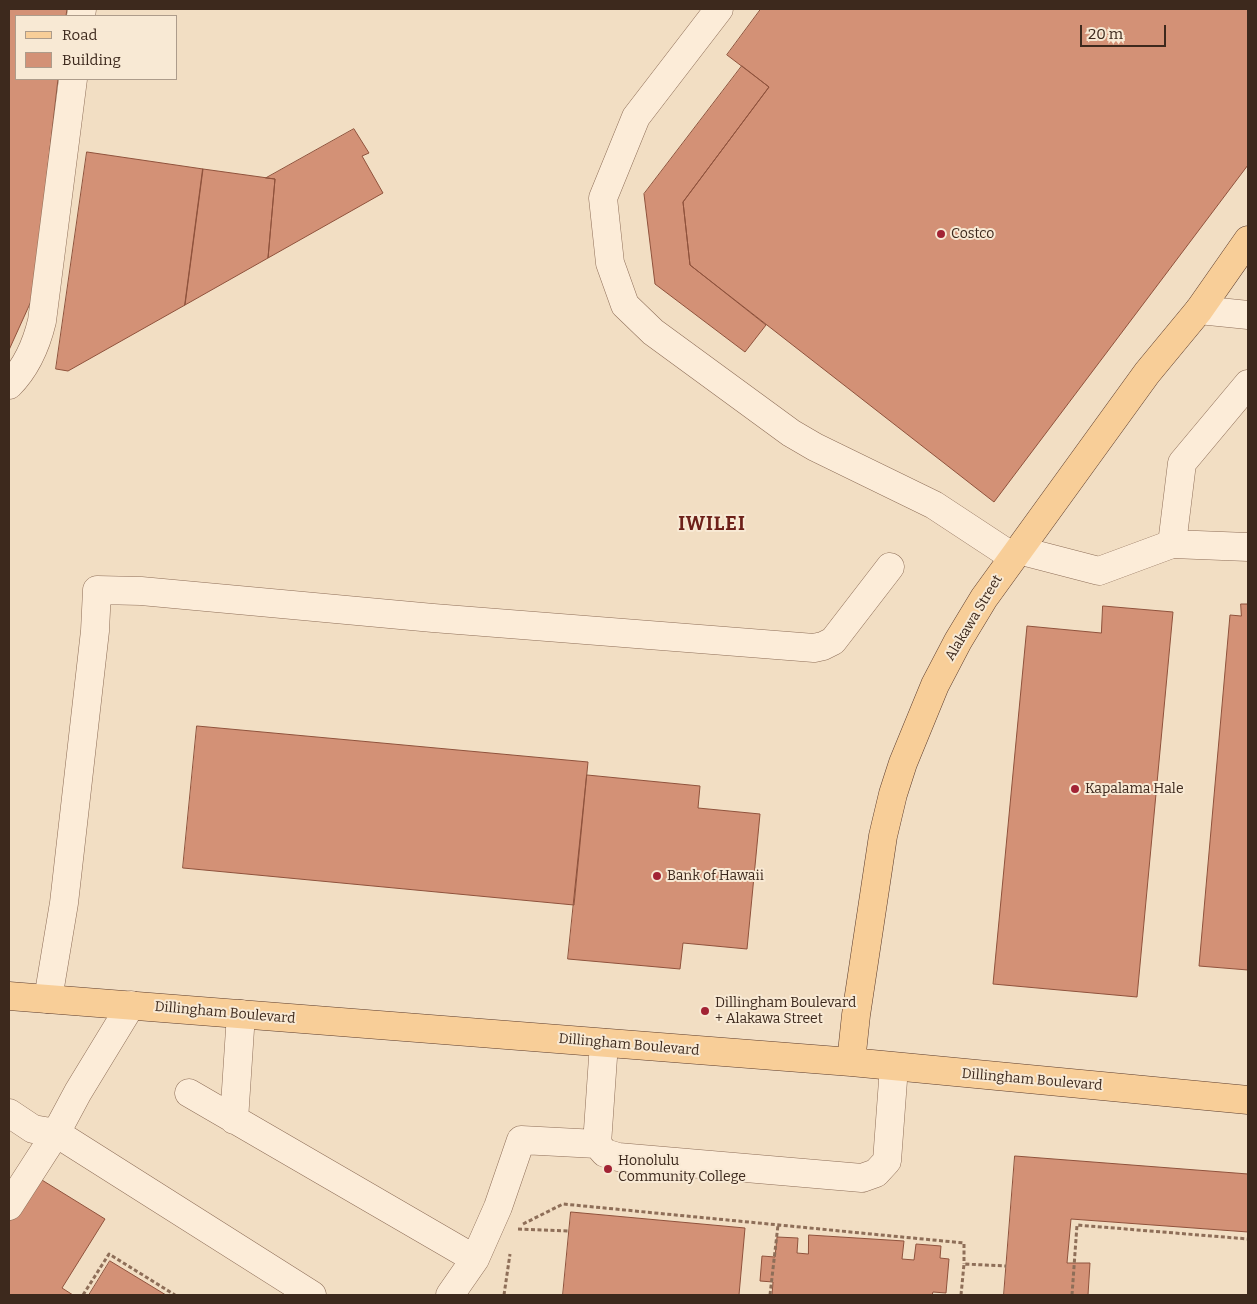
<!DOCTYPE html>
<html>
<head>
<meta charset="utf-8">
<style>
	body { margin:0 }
	#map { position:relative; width:1257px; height:1304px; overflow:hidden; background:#f2dec3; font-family:Bitter,serif }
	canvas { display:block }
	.frame { position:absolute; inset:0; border:10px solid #3d291d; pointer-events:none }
	.legend { position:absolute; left:15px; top:15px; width:162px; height:65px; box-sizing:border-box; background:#f8e9d4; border:1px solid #ad9c8b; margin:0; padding:6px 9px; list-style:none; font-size:15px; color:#3d291d }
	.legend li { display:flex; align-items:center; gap:10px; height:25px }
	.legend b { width:25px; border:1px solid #ad9c8b }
	.scale { position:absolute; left:1080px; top:25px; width:86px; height:22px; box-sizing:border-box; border:2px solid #3d291d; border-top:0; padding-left:6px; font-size:15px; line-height:18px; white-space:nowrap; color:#3d291d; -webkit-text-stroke:4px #f8e9d4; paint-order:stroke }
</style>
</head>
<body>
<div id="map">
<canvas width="1257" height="1304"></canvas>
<div class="frame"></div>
<ul class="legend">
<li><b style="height:6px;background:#f8ce98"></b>Road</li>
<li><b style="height:14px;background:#d39176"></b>Building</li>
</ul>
<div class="scale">20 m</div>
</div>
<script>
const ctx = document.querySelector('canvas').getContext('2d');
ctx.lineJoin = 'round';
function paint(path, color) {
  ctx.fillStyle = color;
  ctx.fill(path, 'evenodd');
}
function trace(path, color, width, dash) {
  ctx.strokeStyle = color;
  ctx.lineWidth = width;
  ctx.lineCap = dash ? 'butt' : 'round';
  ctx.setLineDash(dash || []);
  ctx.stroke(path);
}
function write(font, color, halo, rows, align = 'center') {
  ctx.font = font + ' Bitter,serif';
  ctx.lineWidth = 4;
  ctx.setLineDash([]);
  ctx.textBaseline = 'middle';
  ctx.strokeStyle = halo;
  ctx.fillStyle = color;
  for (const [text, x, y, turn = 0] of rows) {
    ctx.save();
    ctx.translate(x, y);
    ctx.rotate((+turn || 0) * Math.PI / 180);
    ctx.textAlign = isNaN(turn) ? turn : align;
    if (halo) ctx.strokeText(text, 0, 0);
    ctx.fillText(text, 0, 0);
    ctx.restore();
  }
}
const building = new Path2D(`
	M9,9H67L66,16H16V79H58L33,297L9,350Z
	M761,9H1248V165L994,502L690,265L683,202L769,87L727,55Z
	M742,66L769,87L683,202L690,265L766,325L745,352L655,284L644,194Z
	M354,129L369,153L362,156L383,193L268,258L275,179L266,178Z
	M87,152L203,169L185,305L68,371L56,369Z
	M203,169L275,179L268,258L185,305Z
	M1241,604H1248V970L1199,966L1230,615L1241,616Z
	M1103,606L1173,612L1137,997L993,984L1027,626L1101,633Z
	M197,726L588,762L574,905L183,868Z
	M587,775L700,786L698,808L760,814L747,949L683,943L680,969L568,959Z
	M1015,1156L1248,1174V1232L1071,1219L1067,1263H1090L1088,1295H1004Z
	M37,1177L105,1219L62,1288L73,1295H9V1222Z
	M571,1212L745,1228L739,1295H563Z
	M809,1235L904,1241L902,1259L914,1260L916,1244L941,1246L940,1258L949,1259L946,1293L933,1292L932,1295H772L773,1282L760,1281L762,1256L775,1257L777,1237L798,1238L797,1253L808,1254Z
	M110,1261L166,1295H89Z`);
const path = new Path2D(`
	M523,1224L563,1204L964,1243V1264
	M518,1229L569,1231
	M83,1295L109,1254L175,1295
	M504,1295L510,1254
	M770,1295L778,1225
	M961,1295L964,1264L1006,1266
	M1072,1295L1077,1225L1248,1239`);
const minor = new Path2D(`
	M719,9L636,117L603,198L610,263L625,305L653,332L791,433L815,447L934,505L1013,557
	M81,16L82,9
	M1199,310L1248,315
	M9,385C27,367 36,346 42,321L73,79
	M1172,544L1182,463L1248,384
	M1018,550L1099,571L1172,544L1248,547
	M48,999L64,903L95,631L97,590L141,591L433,618L814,648L823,646L833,641L890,567
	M604,1043L597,1144L605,1153L618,1157L862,1178L876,1173L887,1161L894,1067
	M189,1093L475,1259
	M9,1113L33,1129L56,1133L312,1295
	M234,1120L241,1014
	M9,1206L56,1133L78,1092L131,1005
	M450,1295L475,1259L498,1207L521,1140L597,1144`);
const major = new Path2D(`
	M9,996L851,1062L1248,1100
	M851,1062L856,1015L883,836L893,794L903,763L935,685L958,641L984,598L1147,373L1199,310L1248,240`);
const markers = [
	[941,234,5,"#a22334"],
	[1075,789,5,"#a22334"],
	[657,876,5,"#a22334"],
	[705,1011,5,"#a22334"],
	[608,1169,5,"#a22334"]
];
const poiNames = [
	["Costco",951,234],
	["Kapalama Hale",1085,789],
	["Bank of Hawaii",667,876],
	["Dillingham Boulevard",715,1003],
	["+ Alakawa Street",715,1019],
	["Honolulu",618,1161],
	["Community College",618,1177]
];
const streetNames = [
	["Alakawa Street",974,618,-59],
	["Dillingham Boulevard",225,1013,5],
	["Dillingham Boulevard",629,1045,5],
	["Dillingham Boulevard",1032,1080,5]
];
const districtNames = [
	["IWILEI",712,525]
];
paint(building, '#d39176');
trace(building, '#8f523c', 1);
trace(minor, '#8e6e58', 29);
trace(major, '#5c3c2d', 29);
trace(path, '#8e6e58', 3, [4, 2.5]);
trace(minor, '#fcecd8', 28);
trace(major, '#f8ce98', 28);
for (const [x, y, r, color] of markers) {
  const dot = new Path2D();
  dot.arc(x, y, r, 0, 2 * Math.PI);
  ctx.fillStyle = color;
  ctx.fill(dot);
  trace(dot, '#f8e9d4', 2);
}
write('14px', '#3d291d', '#f8e9d4', poiNames, 'left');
write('14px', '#3d291d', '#f8e9d4', streetNames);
ctx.letterSpacing = '1px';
write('bold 19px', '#6d2019', '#f8e9d4', districtNames);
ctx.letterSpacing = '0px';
</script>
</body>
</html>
